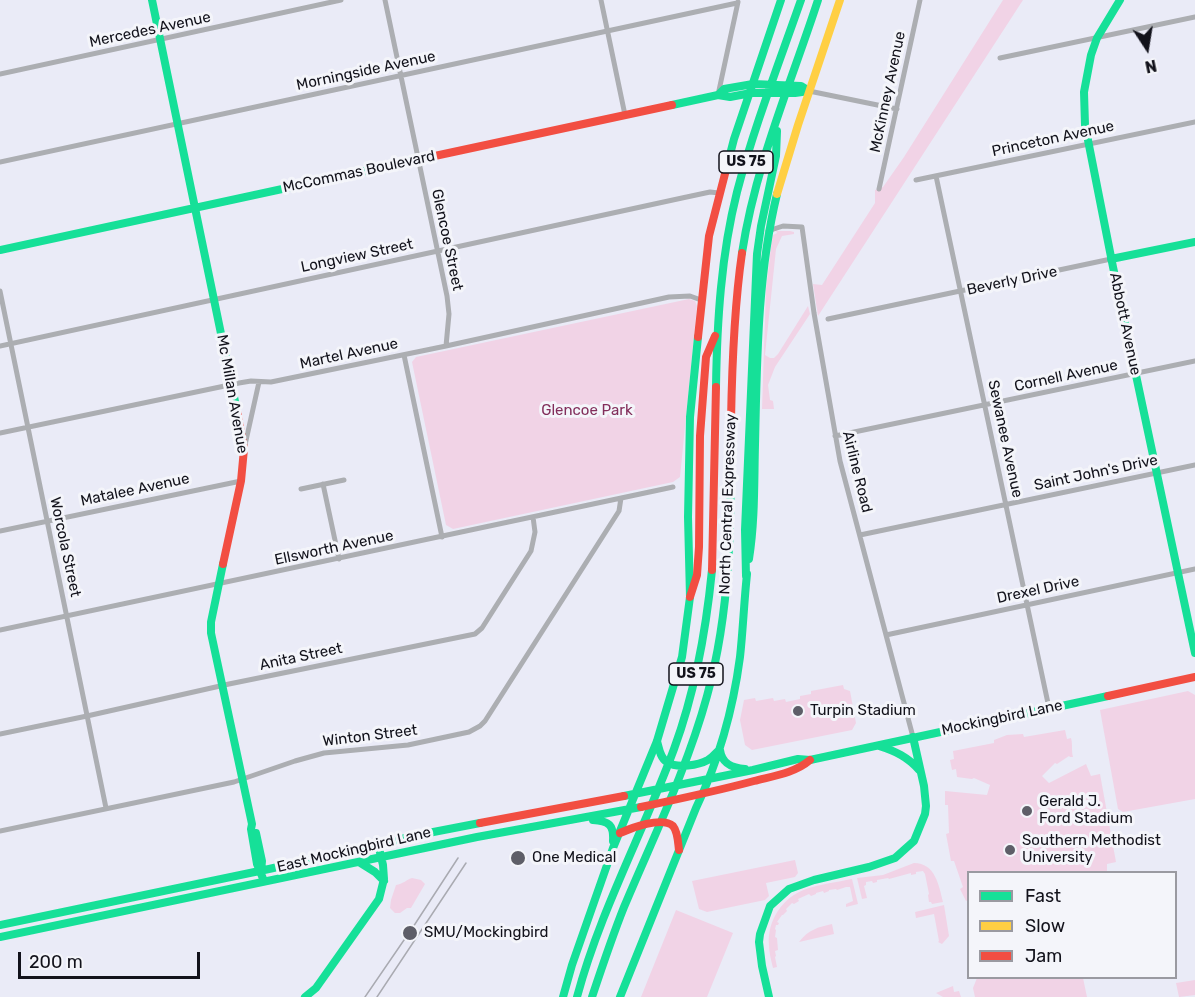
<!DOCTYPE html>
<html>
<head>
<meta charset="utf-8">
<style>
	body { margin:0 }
	#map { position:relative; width:1195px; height:997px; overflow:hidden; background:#eaebf7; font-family:Rubik,sans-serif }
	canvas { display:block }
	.legend { position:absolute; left:967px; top:871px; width:210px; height:108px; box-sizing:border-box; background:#f4f5fa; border:2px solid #9a9aa1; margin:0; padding:8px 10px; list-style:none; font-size:18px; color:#12121b }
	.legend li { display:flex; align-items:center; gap:12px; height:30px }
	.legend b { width:30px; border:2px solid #9a9aa1 }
	.north { position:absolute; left:1117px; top:18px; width:60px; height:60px; -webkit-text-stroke:4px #f4f5fa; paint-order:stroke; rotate:168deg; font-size:16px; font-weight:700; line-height:24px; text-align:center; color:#12121b }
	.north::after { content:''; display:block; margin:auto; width:21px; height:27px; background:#12121b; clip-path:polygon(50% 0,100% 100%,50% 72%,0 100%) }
	.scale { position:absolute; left:18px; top:952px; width:182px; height:27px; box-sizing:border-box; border:3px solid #12121b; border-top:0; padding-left:8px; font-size:18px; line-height:21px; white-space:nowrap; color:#12121b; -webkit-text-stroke:4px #f4f5fa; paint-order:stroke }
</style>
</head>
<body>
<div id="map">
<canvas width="1195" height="997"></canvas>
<ul class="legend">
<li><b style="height:8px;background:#16e098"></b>Fast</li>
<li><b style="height:8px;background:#ffcf43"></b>Slow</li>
<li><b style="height:8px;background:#f24e42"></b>Jam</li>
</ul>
<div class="north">N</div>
<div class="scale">200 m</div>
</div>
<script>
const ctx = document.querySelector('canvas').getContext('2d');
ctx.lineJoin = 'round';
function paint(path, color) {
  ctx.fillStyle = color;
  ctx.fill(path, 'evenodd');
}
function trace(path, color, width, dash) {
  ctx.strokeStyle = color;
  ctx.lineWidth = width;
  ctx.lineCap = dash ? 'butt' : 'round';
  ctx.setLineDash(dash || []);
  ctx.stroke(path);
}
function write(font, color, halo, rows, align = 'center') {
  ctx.font = font + ' Rubik,sans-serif';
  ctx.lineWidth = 6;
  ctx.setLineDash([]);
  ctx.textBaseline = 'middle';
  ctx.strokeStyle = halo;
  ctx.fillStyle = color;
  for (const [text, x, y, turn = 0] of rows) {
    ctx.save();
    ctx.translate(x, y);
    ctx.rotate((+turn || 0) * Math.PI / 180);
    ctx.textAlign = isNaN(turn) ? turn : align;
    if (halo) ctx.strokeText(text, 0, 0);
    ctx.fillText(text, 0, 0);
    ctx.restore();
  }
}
const green = new Path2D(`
	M1003,0H1023L818,316L813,284L822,285L875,203V190L883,187L904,157Z
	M776,231H790L794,232V234L782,236L776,249L765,355L770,358H774L778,354L808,306L810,314L775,367L768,385L770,400L773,401L774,409H762L766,289L772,239L773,235L777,233Z
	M689,299L695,301L697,306L680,477L673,482L453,529L446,525L412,362L416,357Z
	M843,685L844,689L850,691L856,723L852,730L752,750L745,745L740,720L744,700L755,698L756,701L773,698L774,701L785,699L786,702L800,699V696L811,694V691Z
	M1188,691L1195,695V799L1123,812L1118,809L1100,710Z
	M1065,730L1067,739L1071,738C1073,746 1071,750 1073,757H1070L1069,756L1057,764L1055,763L1042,776L1049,783L1086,764L1091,776L1100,774L1116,862L1107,864V872H968V900L966,901L960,889L963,887L954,861H951L946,834L949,833L948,805H945V791L987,795L990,785L974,778L972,779L957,777L956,769L952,770L950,760L954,759L953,751L994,743V740L1007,735L1023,734L1024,737Z
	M795,860L798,873L795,877L766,883L769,896L765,900L707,912L699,909L692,881Z
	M914,863C935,863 939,885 943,902L932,904L931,902H929L928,895L929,894L925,874L923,871L916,872V874L911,875V873L889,879L888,878L877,880V882L873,883L872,881L866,882V885L864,886L867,898L862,899L857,878L883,875Z
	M412,878L421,880L425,884L411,908H407L400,913H395L390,908L391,900L396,885C403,884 406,880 412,878Z
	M852,879L858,904L846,907V904L853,901L850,887H846L837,890L836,889L829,890V891L824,893L823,891L816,893V894L811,896L809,894L798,899L799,901L794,904L792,903L786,909L787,911L783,915H782L777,922L779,923L778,925H776L775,929L776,930L775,937L777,938L778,950L775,951L776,956L775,957L777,967L773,968C771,960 769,952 769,945C767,920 783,897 806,889C821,884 837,882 852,879Z
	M944,905L949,936L942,944L938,942L939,941L934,914L916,918L915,912Z
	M676,910L733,933L707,997H641Z
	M832,924L834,934L799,942C808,930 818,927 832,924Z
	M977,978H1083L1087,997H975L973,988Z
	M1195,980V995L1179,997L1176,983Z
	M953,986L954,992L959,991L961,997H943L936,993Z`);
const street = new Path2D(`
	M385,0L447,296L449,314L446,346
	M601,0L625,115
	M1000,58L1195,17
	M0,74L341,0
	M809,91L897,109
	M718,95L738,2
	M0,162L737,3
	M936,176L1049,708
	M916,180L1195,122
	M879,189L920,0
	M768,231L783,226L802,227L814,313L840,461L913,737
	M0,291L106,808
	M828,319L1111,259
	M0,346L682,198L710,192L719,193
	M404,355L442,537
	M0,433L239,383L251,381L271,382L446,346L669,297L690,296L701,300
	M835,436L1195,361
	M245,445L259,382
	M323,484L339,559
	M301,489L344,480
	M0,531L241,481
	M860,535L1195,465
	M0,630L673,487
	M886,635L1195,569
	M0,734L87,716L229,684L475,634L482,628L531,551L535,532L533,517
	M0,831L234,782L295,761L324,753L408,745L469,732L480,726L485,721L619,511L621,498`);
const fast = new Path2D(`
	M152,0L237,411
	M1120,0L1097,38L1091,55L1084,92L1085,125L1113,267L1195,653
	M718,95L724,89L753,84L801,86L809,91
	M672,105L718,95L730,97L751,93H795L809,91
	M727,166L734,139L781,0
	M0,250L430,157
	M742,253C755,166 791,83 818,0
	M1111,259L1195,242
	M716,387C717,322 721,255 737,192C754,127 779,63 801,0
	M749,559C755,521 754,483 755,445C757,360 757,277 777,194
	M223,564L211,622V633L252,824L251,829L257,864L264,881
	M746,576L745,530L757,254L761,226L776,156L777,131
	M657,741C659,748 660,758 667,762C677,769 699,765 708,760C713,757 716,753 719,750
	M879,746C895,751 908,757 919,770
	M720,750C722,764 732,768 745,769
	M624,796L753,770L798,759L810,760L1108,696
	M593,820C609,821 614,825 613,841
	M256,833L262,861L261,871
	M359,862L375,872L384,881
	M0,925L269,869L423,834L480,823
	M0,937L477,837L641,807
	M305,997L316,988L379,899L384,879L383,865L378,844
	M563,997L572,965L613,848L657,741L682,657L690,597L688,517L690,417L698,337
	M577,997C600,911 643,833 674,749C695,692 706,631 712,570
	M592,997C602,967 612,937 624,907C653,838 687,769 707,696C732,606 731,513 731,421
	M620,997L696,808C719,760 733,710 740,657C743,630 744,602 747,574
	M769,997L762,966L759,942L760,934L770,906L789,889L814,880L869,867L895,858L914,841L925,814L926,806L924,786L913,737`);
const slow = new Path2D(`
	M777,194L798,125L840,0`);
const jam = new Path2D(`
	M430,157L672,105
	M698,337L709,236L727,166
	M731,421C732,364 734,308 742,253
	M223,564L241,481L244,449L237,411
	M712,570L716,387
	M690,597L697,575L699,547L700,436L706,357L715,336
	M1108,696L1195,677
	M641,807C679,799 717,791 754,781C773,776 795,773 810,760
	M480,823L624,796
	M620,833C631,828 662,816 673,826C678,832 678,843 679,850`);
const tram = new Path2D(`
	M365,997L415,924L458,858
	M377,997L466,863`);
const markers = [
	[798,711,6,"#5e5e68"],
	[1027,811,6,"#5e5e68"],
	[1010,850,6,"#5e5e68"],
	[518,858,8,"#5e5e68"],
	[410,933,8,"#5e5e68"]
];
const shields = [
	[746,162,54],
	[696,674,54]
];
const shieldNames = [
	["US 75",746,162],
	["US 75",696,674]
];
const streetNames = [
	["Mercedes Avenue",150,30,-12],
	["Morningside Avenue",366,71,-12],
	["McKinney Avenue",888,92,-78],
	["Princeton Avenue",1053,139,-12],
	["McCommas Boulevard",359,172,-12],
	["Glencoe Street",447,240,78],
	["Longview Street",357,256,-12],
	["Beverly Drive",1012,281,-12],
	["Abbott Avenue",1125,324,78],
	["Martel Avenue",349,354,-12],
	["Cornell Avenue",1066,376,-12],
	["Mc Millan Avenue",232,394,80],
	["Sewanee Avenue",1005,439,78],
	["Airline Road",857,472,76],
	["Saint John's Drive",1096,473,-12],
	["Matalee Avenue",135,490,-12],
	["North Central Expressway",728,504,-88],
	["Worcola Street",65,547,78],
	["Ellsworth Avenue",334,548,-12],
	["Drexel Drive",1038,590,-12],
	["Anita Street",301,657,-12],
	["Mockingbird Lane",1002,718,-12],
	["Winton Street",370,736,-7],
	["East Mockingbird Lane",354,850,-13]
];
const parkNames = [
	["Glencoe Park",587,411]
];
const poiNames = [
	["Turpin Stadium",810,711],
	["Gerald J.",1039,802],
	["Ford Stadium",1039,819],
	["Southern Methodist",1022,841],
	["University",1022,858],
	["One Medical",532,858],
	["SMU/Mockingbird",424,933]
];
paint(green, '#f1d3e6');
trace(street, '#acaeb2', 5);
trace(fast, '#16e098', 8);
trace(slow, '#ffcf43', 8);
trace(jam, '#f24e42', 8);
trace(tram, '#a9aab1', 1.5);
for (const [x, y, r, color] of markers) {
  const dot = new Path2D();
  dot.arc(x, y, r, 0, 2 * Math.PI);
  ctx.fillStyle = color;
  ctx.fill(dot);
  trace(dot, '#f4f5fa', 2);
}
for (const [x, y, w] of shields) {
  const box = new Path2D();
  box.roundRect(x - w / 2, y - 11, w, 22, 4.5);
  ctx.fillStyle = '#f4f5fa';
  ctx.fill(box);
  trace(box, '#12121b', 1.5);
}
write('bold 14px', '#12121b', null, shieldNames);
write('15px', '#12121b', '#f4f5fa', streetNames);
write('15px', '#822e5b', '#f4f5fa', parkNames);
write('15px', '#12121b', '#f4f5fa', poiNames, 'left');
</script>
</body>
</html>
